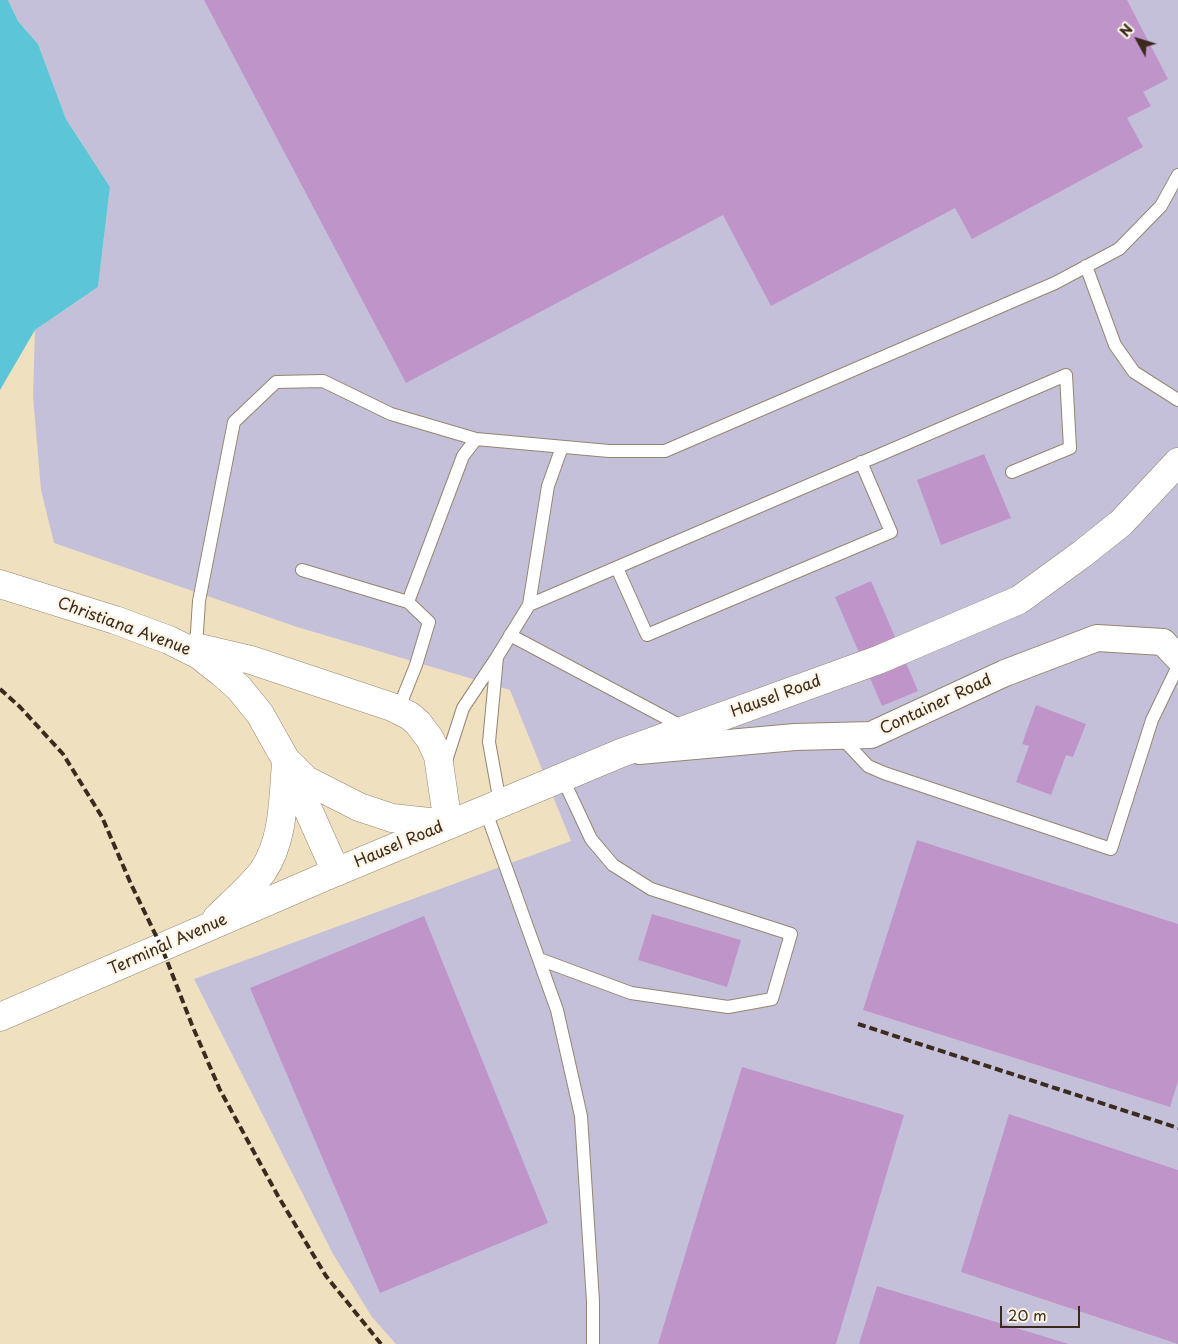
<!DOCTYPE html>
<html>
<head>
<meta charset="utf-8">
<style>
	body { margin:0 }
	#map { position:relative; width:1178px; height:1344px; overflow:hidden; background:#efe0c0; font-family:"Playpen Sans",sans-serif }
	canvas { display:block }
	.north { position:absolute; left:1113px; top:15px; width:50px; height:50px; -webkit-text-stroke:4px #fcf5e5; paint-order:stroke; rotate:309deg; font-size:14px; font-weight:700; line-height:20px; text-align:center; color:#3b2a1e }
	.north::after { content:''; display:block; margin:auto; width:18px; height:22px; background:#3b2a1e; clip-path:polygon(50% 0,100% 100%,50% 72%,0 100%) }
	.scale { position:absolute; left:1000px; top:1306px; width:80px; height:22px; box-sizing:border-box; border:2px solid #3b2a1e; border-top:0; padding-left:6px; font-size:15px; line-height:18px; white-space:nowrap; color:#3b2a1e; -webkit-text-stroke:4px #fcf5e5; paint-order:stroke }
</style>
</head>
<body>
<div id="map">
<canvas width="1178" height="1344"></canvas>
<div class="north">N</div>
<div class="scale">20 m</div>
</div>
<script>
const ctx = document.querySelector('canvas').getContext('2d');
ctx.lineJoin = 'round';
function paint(path, color) {
  ctx.fillStyle = color;
  ctx.fill(path, 'evenodd');
}
function trace(path, color, width, dash) {
  ctx.strokeStyle = color;
  ctx.lineWidth = width;
  ctx.lineCap = dash ? 'butt' : 'round';
  ctx.setLineDash(dash || []);
  ctx.stroke(path);
}
function write(font, color, halo, rows, align = 'center') {
  ctx.font = font + ' "Playpen Sans",sans-serif';
  ctx.lineWidth = 4.5;
  ctx.setLineDash([]);
  ctx.textBaseline = 'middle';
  ctx.strokeStyle = halo;
  ctx.fillStyle = color;
  for (const [text, x, y, turn = 0] of rows) {
    ctx.save();
    ctx.translate(x, y);
    ctx.rotate((+turn || 0) * Math.PI / 180);
    ctx.textAlign = isNaN(turn) ? turn : align;
    if (halo) ctx.strokeText(text, 0, 0);
    ctx.fillText(text, 0, 0);
    ctx.restore();
  }
}
const industrial = new Path2D(`
	M8,0H1178V1344H396L372,1317L333,1254L194,979L571,841L510,690L297,627L54,543L41,490L33,396L35,330L98,287L110,187L66,119L38,44L18,21Z`);
const water = new Path2D(`
	M0,0H8L18,21L38,44L66,119L110,187L98,287L35,330L0,390Z`);
const building = new Path2D(`
	M204,0H1127L1168,79L1143,92L1151,106L1127,118L1143,147L972,239L955,208L771,306L723,215L406,383Z
	M984,454L1011,518L941,545L917,480Z
	M871,581L918,691L882,706L835,597Z
	M1036,705L1086,724L1073,757L1066,755L1051,795L1016,782L1029,746L1022,744Z
	M917,840L1178,924V1081L1170,1107L863,1010Z
	M652,914L741,940L727,987L638,960Z
	M424,916L548,1223L380,1293L250,988Z
	M742,1067L904,1115L836,1344H658Z
	M1009,1114L1178,1170V1344L961,1272Z
	M877,1286L1069,1344H859Z`);
const service = new Path2D(`
	M1086,266L1115,345L1134,372L1178,400
	M617,568L647,635L891,532L861,462
	M302,570L408,602L429,622L416,665L398,710
	M408,602L463,456L476,439L609,451H665L1055,283L1119,249L1161,206L1178,175
	M529,605L548,486L562,447
	M510,635L685,728
	M196,647L199,601L234,422L276,382L323,381L391,414L476,439
	M497,657L529,605L1066,375L1070,448L1012,472
	M840,736L868,766L884,773L1111,849L1152,720L1178,666
	M445,764L463,708L497,657L489,742L500,803
	M485,809L557,1010L581,1116L593,1301V1344
	M539,959L631,993L728,1007L772,999L791,934L651,889L613,865L591,839L562,777`);
const minor = new Path2D(`
	M639,751L795,737L871,735L1005,673L1097,638L1163,642L1178,658`);
const tertiary = new Path2D(`
	M336,872L621,753L878,660L1019,600L1082,554L1121,523L1178,462`);
const secondary = new Path2D(`
	M0,584L115,620L169,640L199,655L222,673L239,688L260,714L287,762L336,872L0,1017
	M196,647L251,660L392,707L410,716L418,723L430,739L438,756L448,824L392,818L359,807L306,780L290,764
	M217,918C232,903 250,888 263,871C284,840 283,798 286,763`);
const rail = new Path2D(`
	M0,689L20,707L63,754L102,817L131,884L162,948L192,1025L220,1090L278,1196L326,1276L381,1344
	M858,1024L1178,1128`);
const streetNames = [
	["Christiana Avenue",124,627,20],
	["Hausel Road",776,697,-20],
	["Container Road",936,705,-25],
	["Hausel Road",399,845,-23],
	["Terminal Avenue",168,945,-24]
];
paint(industrial, '#c5c0da');
paint(water, '#5cc5d7');
paint(building, '#bf95c9');
trace(service, '#95856f', 14);
trace(minor, '#95856f', 28);
trace(tertiary, '#95856f', 29);
trace(secondary, '#95856f', 29);
trace(service, '#fff', 12);
trace(minor, '#fff', 26);
trace(tertiary, '#fff', 28);
trace(secondary, '#fff', 28);
trace(rail, '#3b2a1e', 4, [8, 4]);
write('16px', '#3b2a1e', '#fcf5e5', streetNames);
</script>
</body>
</html>
